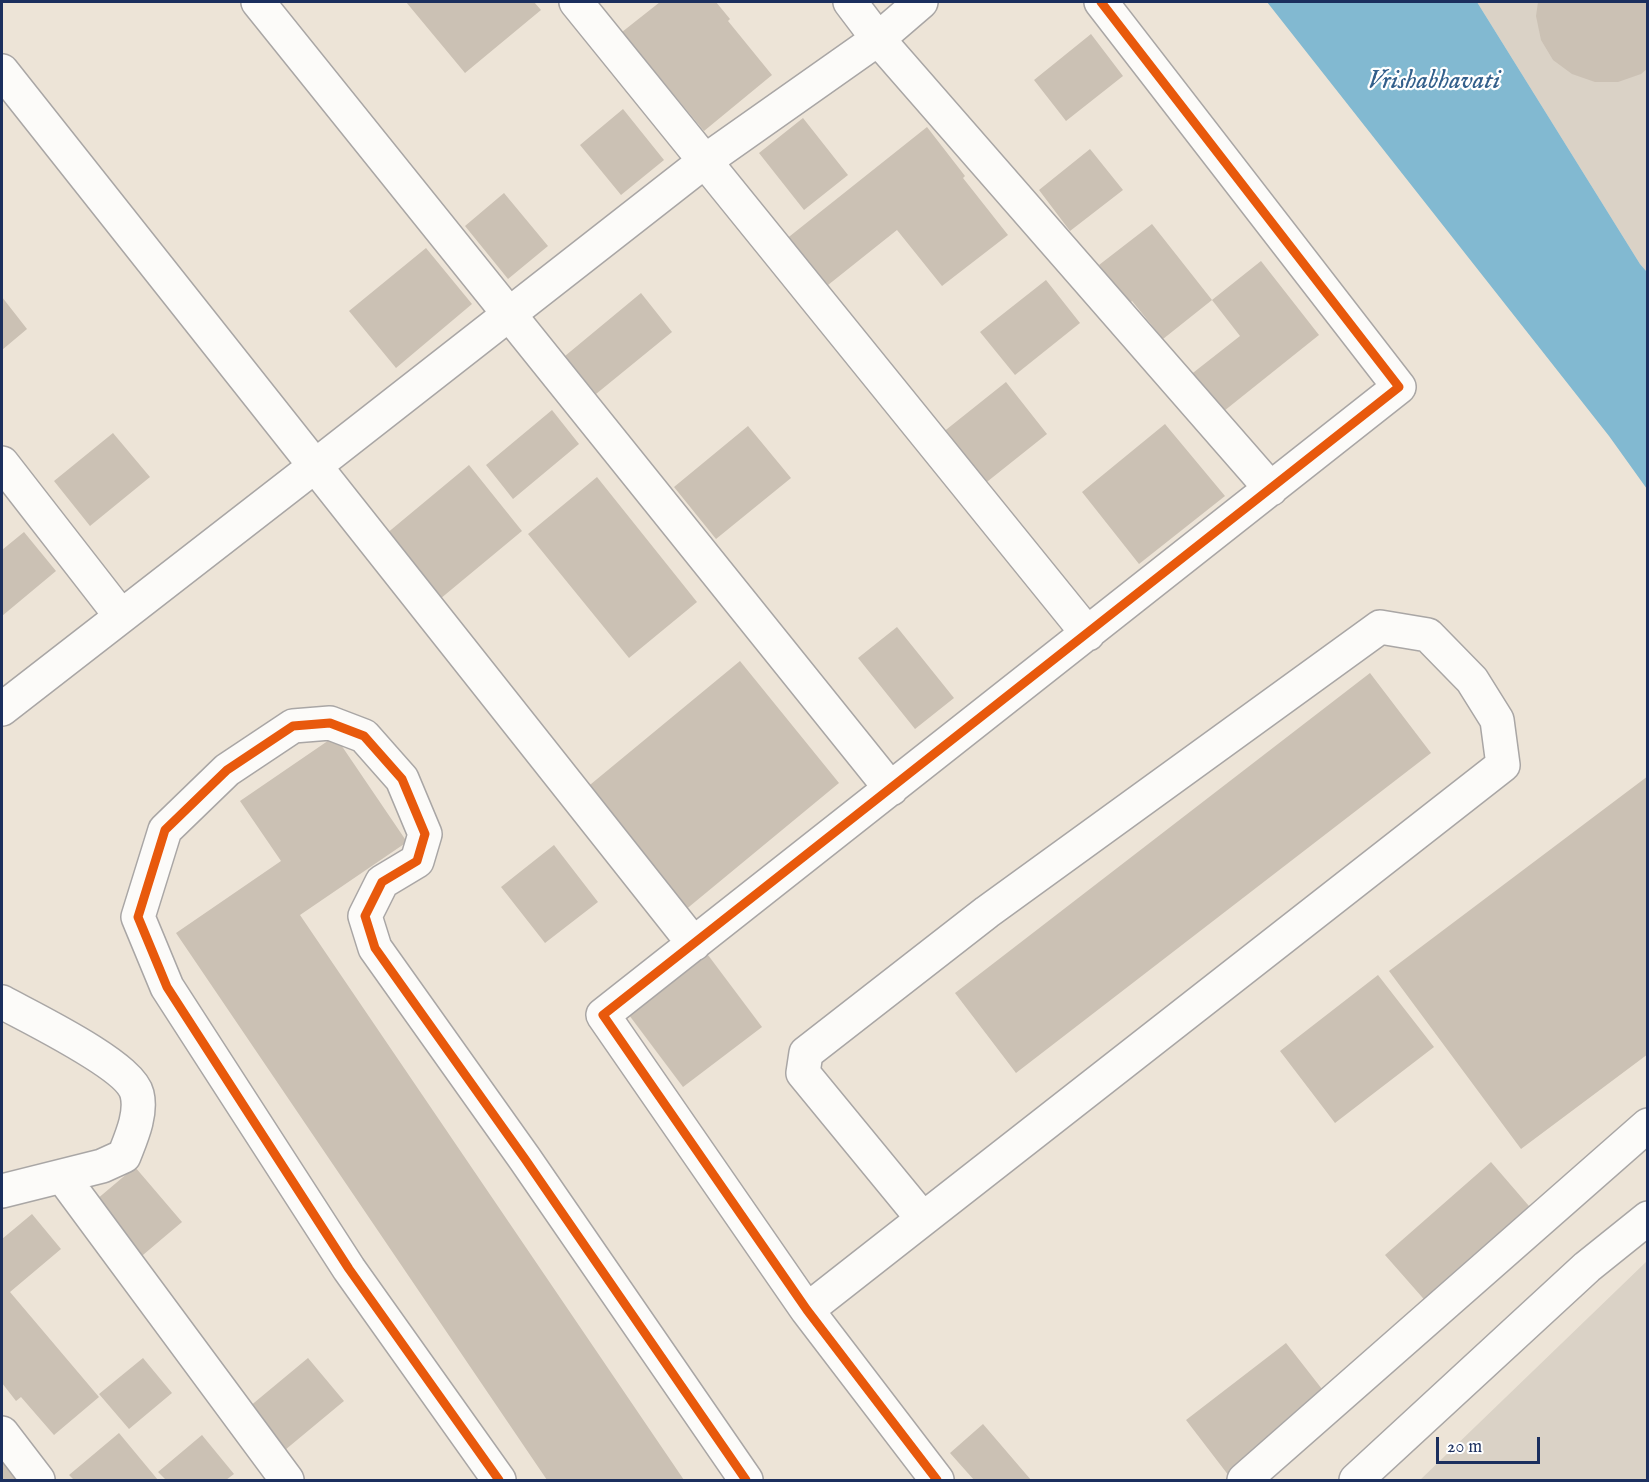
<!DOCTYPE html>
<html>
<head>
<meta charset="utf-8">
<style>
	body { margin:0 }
	#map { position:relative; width:1649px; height:1482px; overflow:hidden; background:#ede4d7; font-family:"IM FELL English",serif }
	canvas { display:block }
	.frame { position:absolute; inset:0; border:3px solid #1b2f5e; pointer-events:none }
	.scale { position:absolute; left:1436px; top:1437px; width:104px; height:27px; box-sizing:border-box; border:3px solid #1b2f5e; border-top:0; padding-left:8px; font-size:18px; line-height:21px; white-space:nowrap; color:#1b2f5e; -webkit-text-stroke:4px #fff; paint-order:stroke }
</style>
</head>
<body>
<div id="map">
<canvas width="1649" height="1482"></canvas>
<div class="frame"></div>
<div class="scale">20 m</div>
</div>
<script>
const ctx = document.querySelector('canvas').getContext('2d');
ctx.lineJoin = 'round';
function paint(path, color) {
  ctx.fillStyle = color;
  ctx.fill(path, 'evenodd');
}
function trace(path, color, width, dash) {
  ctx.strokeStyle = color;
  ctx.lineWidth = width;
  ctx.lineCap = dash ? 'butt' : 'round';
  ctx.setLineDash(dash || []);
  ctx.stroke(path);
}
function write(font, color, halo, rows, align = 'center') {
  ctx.font = font + ' "IM FELL English",serif';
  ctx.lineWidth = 4.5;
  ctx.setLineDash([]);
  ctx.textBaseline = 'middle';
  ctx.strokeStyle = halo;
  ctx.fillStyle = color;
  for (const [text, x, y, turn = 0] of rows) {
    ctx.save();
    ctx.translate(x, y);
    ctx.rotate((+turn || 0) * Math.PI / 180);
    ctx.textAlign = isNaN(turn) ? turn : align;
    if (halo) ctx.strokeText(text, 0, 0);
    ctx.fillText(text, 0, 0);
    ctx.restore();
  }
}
const industrial = new Path2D(`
	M1477,2H1647V272L1640,264Z
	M1647,1261V1480H1420Z`);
const water = new Path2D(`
	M1267,2H1477L1640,264L1647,272V489L1609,436Z`);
const building = new Path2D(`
	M406,2H534L541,10L465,73Z
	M660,2H716L730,19L728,21L772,75L704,131L622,32Z
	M1538,2H1648V68L1641,74L1618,82H1595L1572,74L1553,60L1541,40L1536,16Z
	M1091,34L1123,76L1066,121L1034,80Z
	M623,109L664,160L621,195L580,145Z
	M803,118L848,175L804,210L759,153Z
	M927,127L965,176L963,178L1008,235L942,286L897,230L823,289L785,240Z
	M1090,149L1123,190L1070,231L1039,190Z
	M504,193L548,246L508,279L465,226Z
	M1152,224L1212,300L1163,339L1132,301L1129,304L1099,265Z
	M426,248L472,304L396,368L349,311Z
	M1261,261L1319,335L1219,415L1189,376L1240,336L1212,300Z
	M1046,280L1080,323L1015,375L980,332Z
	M641,293L672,332L596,394L565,356Z
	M2,297L27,329L2,350Z
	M1006,382L1047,434L978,489L937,437Z
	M552,410L579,444L513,499L486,465Z
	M1165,424L1225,496L1139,564L1082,492Z
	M748,426L791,478L716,539L674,487Z
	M113,433L150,477L90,526L54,481Z
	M469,465L522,531L440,599L386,534Z
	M597,477L697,602L629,658L528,534Z
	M24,532L56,571L2,616V550Z
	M897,627L954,698L915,729L858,658Z
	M740,661L839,783L684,911L585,789Z
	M1370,673L1431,753L1016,1073L955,993Z
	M335,736L407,842L300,915L684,1480H547L176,933L281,861L240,801Z
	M1648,776V1054L1521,1149L1389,971Z
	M554,845L598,902L545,943L501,887Z
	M705,951L762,1027L683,1087L626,1011Z
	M1378,975L1434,1047L1335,1123L1280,1051Z
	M1491,1162L1535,1213L1429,1305L1385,1255Z
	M135,1167L182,1222L137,1260L90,1205Z
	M32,1214L61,1249L10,1292L99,1397L54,1435L21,1397L16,1401L2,1383V1239Z
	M1286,1343L1329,1398L1229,1476L1186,1420Z
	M143,1358L172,1393L129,1429L99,1394Z
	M308,1358L344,1401L285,1450L249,1407Z
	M983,1424L1031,1480H974L950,1453Z
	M119,1433L158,1480H74L69,1475Z
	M202,1435L234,1474L226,1480H166L158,1472Z
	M2,1459L28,1480H2Z`);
const minor = new Path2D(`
	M258,2L891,789
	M576,2L1088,634
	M850,2L878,39L1271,489
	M2,71L694,944
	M2,463L121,616
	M2,709L315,466L705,161L878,39L921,2
	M2,1002C29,1017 130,1065 137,1094C142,1114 131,1138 124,1156L102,1166L2,1191
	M62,1176L287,1480
	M807,1310L923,1219L1503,765L1497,720L1472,680L1428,635L1380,627L987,912L806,1053L803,1073L923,1219
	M2,1433L38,1480
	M499,1480L349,1269L167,987L138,917L165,830L227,770L293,726L330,723L364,736L402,779L425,834L417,861L382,882L365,916L375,948L525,1159L746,1480
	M937,1480L807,1310L603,1015L1399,387L1101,2
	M1244,1480L1648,1125
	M1356,1480L1587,1267L1648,1218`);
const cycleway = new Path2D(`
	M499,1480L349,1269L167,987L138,917L165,830L227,770L293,726L330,723L364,736L402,779L425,834L417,861L382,882L365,916L375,948L525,1159L746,1480
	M937,1480L807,1310L603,1015L1399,387L1101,2`);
const waterNames = [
	["Vrishabhavati",1434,83]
];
paint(industrial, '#dad2c6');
paint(water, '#82b9d1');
paint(building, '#cbc1b4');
trace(minor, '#a9a6a5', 36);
trace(minor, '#fcfbf9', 33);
trace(cycleway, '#e8590c', 9);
write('italic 26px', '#325f8b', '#fff', waterNames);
</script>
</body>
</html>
